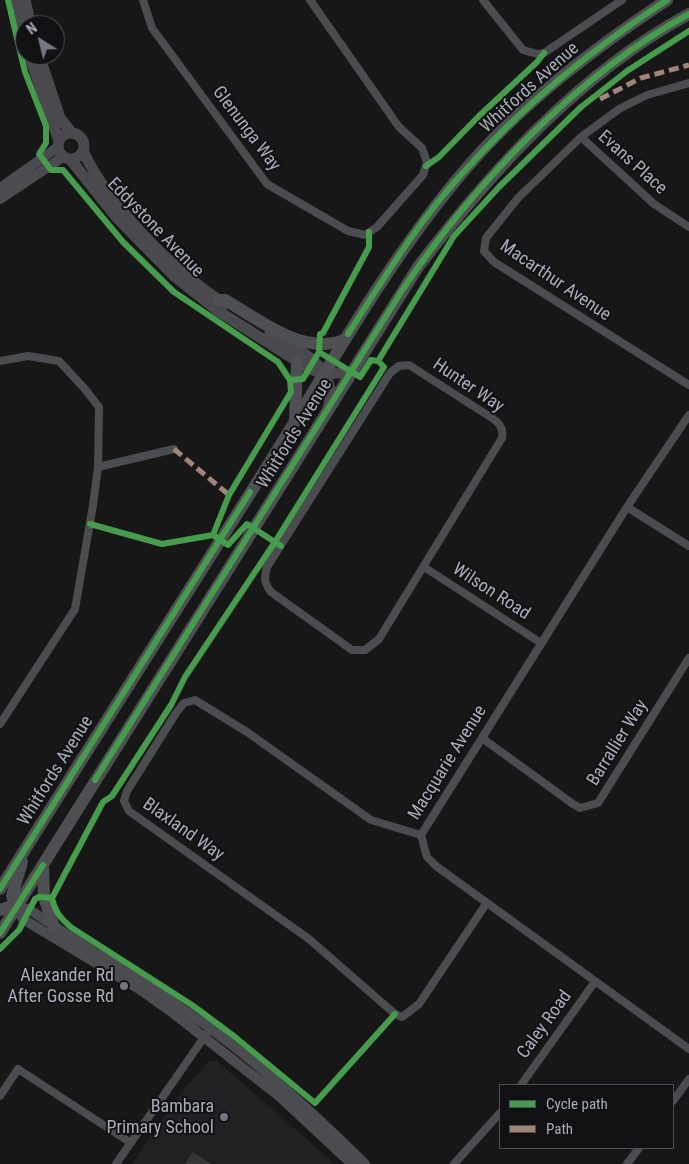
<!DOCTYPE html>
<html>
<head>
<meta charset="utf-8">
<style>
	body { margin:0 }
	#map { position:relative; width:689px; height:1164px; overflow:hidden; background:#171717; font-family:"Roboto Condensed",sans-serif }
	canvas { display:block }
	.legend { position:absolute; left:499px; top:1084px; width:175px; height:65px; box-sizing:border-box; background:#111113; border:1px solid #4d4f55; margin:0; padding:6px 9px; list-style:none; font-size:15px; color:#a8adb8 }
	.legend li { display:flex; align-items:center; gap:10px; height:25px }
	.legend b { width:25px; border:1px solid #4d4f55 }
	.north { position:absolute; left:15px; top:15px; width:50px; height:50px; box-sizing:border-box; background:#111113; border:1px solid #4d4f55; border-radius:50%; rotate:324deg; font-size:14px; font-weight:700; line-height:20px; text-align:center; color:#a8adb8 }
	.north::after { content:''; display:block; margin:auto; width:18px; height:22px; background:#757880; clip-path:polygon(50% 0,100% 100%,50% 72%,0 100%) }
</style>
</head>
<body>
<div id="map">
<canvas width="689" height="1164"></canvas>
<ul class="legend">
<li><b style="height:6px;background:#469c4c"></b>Cycle path</li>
<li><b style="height:6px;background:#a18479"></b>Path</li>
</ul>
<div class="north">N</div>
</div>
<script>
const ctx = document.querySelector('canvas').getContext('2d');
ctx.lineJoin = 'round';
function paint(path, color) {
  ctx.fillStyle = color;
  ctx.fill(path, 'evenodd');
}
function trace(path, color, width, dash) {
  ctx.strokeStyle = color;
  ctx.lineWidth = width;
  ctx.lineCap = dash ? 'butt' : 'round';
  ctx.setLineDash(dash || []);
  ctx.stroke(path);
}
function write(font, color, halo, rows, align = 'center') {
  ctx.font = font + ' "Roboto Condensed",sans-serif';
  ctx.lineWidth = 4;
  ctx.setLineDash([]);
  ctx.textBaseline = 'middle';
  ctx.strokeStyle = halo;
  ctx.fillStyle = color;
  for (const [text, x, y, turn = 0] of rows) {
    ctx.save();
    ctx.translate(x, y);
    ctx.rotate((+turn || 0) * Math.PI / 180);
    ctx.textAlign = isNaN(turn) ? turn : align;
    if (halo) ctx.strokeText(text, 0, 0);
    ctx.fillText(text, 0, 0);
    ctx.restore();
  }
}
const built = new Path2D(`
	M209,1061H217L335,1164H132L181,1093Z`);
const building = new Path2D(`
	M193,1153L210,1164H186Z`);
const minor = new Path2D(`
	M143,0L152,28L267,184L348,231L365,235L377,227L423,175L427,162L422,148L399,127L310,0
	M483,0L523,50L537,54L544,53L622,0
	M689,83L647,95L619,109L581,137L518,198L486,238L484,251L494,262L689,385
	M581,137L654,204L689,227
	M0,361L28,356L59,361L84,388L99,407L98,467L93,505L75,609L0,724
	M409,365L492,418C500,423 504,429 502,438L379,639L365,650H352L271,592C264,583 264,578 267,567L390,373L399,366Z
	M689,415L627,507L421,835L427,857L436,866L689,1049
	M98,467L174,449
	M627,507L689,546
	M424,567L541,643
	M482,738L573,804L580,808L598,803L689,658
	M421,835L371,820L247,732L195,700L184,703L176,713L127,791L124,801L129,811L309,939L395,1014L402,1017L419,1004L486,904
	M521,1085L594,983
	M0,1096L18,1069L131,1143
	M673,1101L689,1079
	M116,1164L207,1033
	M454,1164L500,1113
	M627,1164L639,1148`);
const tertiary = new Path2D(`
	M0,188L58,147
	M0,199L63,157
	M16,908L29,909C79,944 132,974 183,1009C249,1054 308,1108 365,1164
	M16,908L23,919L139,989L173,1013L279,1096L352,1164`);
const secondary = new Path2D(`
	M16,0L25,38
	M25,0L31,25
	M29,55L59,141
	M39,55L60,118L72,133
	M58 146a13 13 0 1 1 26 0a13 13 0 1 1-26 0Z
	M83,151C109,206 174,272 225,304
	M70,159L117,218L174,276L218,311L310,369L324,374L351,372
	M270,333C300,351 340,367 328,409`);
const primary = new Path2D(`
	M219,300H225C260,320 303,356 344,340
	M295,420L297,362
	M43,865L44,897L54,927
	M0,889C90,748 178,606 268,465C329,368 384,267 458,178C517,107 590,51 667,0
	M16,908L12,896L22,862
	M0,910L9,907L16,908
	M0,933L418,267C492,170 580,73 689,14`);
const quiet = new Path2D(`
	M600,99L641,78L689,65
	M174,449L229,495`);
const cycleway = new Path2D(`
	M8,0L25,72L46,126V143L39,154L51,170H63L123,242L174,292L278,362L290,380L291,392L229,495L213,535
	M426,166L439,157L479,116L537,62L544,53
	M348,334C383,280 417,223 460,176C523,105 588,52 667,0
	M319,352L360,377L371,360L378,361
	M290,380L303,379L319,352L320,334L323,333L369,247V232
	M90,524L162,544L213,535
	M213,535L228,545L247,524L281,546
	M95,780L403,289C473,185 578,74 689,14
	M0,889L250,492
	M52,898C55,912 61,919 72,928L192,1005L235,1037L315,1103L395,1014
	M0,933L43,865
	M0,949L19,930L35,899L39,897L52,898L103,802L112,796L171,705L185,677L275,542L384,367L378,361L454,236L499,187L581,107L627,71L689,31`);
const markers = [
	[124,986,5,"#757880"],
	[224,1117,5,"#757880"]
];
const streetNames = [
	["Whitfords Avenue",530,88,-42],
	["Glenunga Way",246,129,53],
	["Evans Place",632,163,42],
	["Eddystone Avenue",155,228,46],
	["Macarthur Avenue",555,281,34],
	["Hunter Way",468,386,34],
	["Whitfords Avenue",295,434,-58],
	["Wilson Road",491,592,33],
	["Barrallier Way",618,743,-58],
	["Macquarie Avenue",448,763,-58],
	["Whitfords Avenue",56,771,-58],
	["Blaxland Way",183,830,35],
	["Caley Road",545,1025,-54]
];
const poiNames = [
	["Alexander Rd",114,976],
	["After Gosse Rd",114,997],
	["Bambara",214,1107],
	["Primary School",214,1128]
];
paint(built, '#212123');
paint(building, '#353536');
trace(building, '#3f4043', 1);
trace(minor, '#4b4c50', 8);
trace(tertiary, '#4b4c50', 10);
trace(secondary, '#4a4a4e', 11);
trace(primary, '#4d4f52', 12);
trace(quiet, '#a18479', 5, [10, 5]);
trace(cycleway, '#469c4c', 6);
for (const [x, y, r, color] of markers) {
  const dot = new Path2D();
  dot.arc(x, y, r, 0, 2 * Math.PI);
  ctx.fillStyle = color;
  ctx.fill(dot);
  trace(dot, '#111113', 2);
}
write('18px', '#a8adb8', '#111113', streetNames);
write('18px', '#a8adb8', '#111113', poiNames, 'right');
</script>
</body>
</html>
